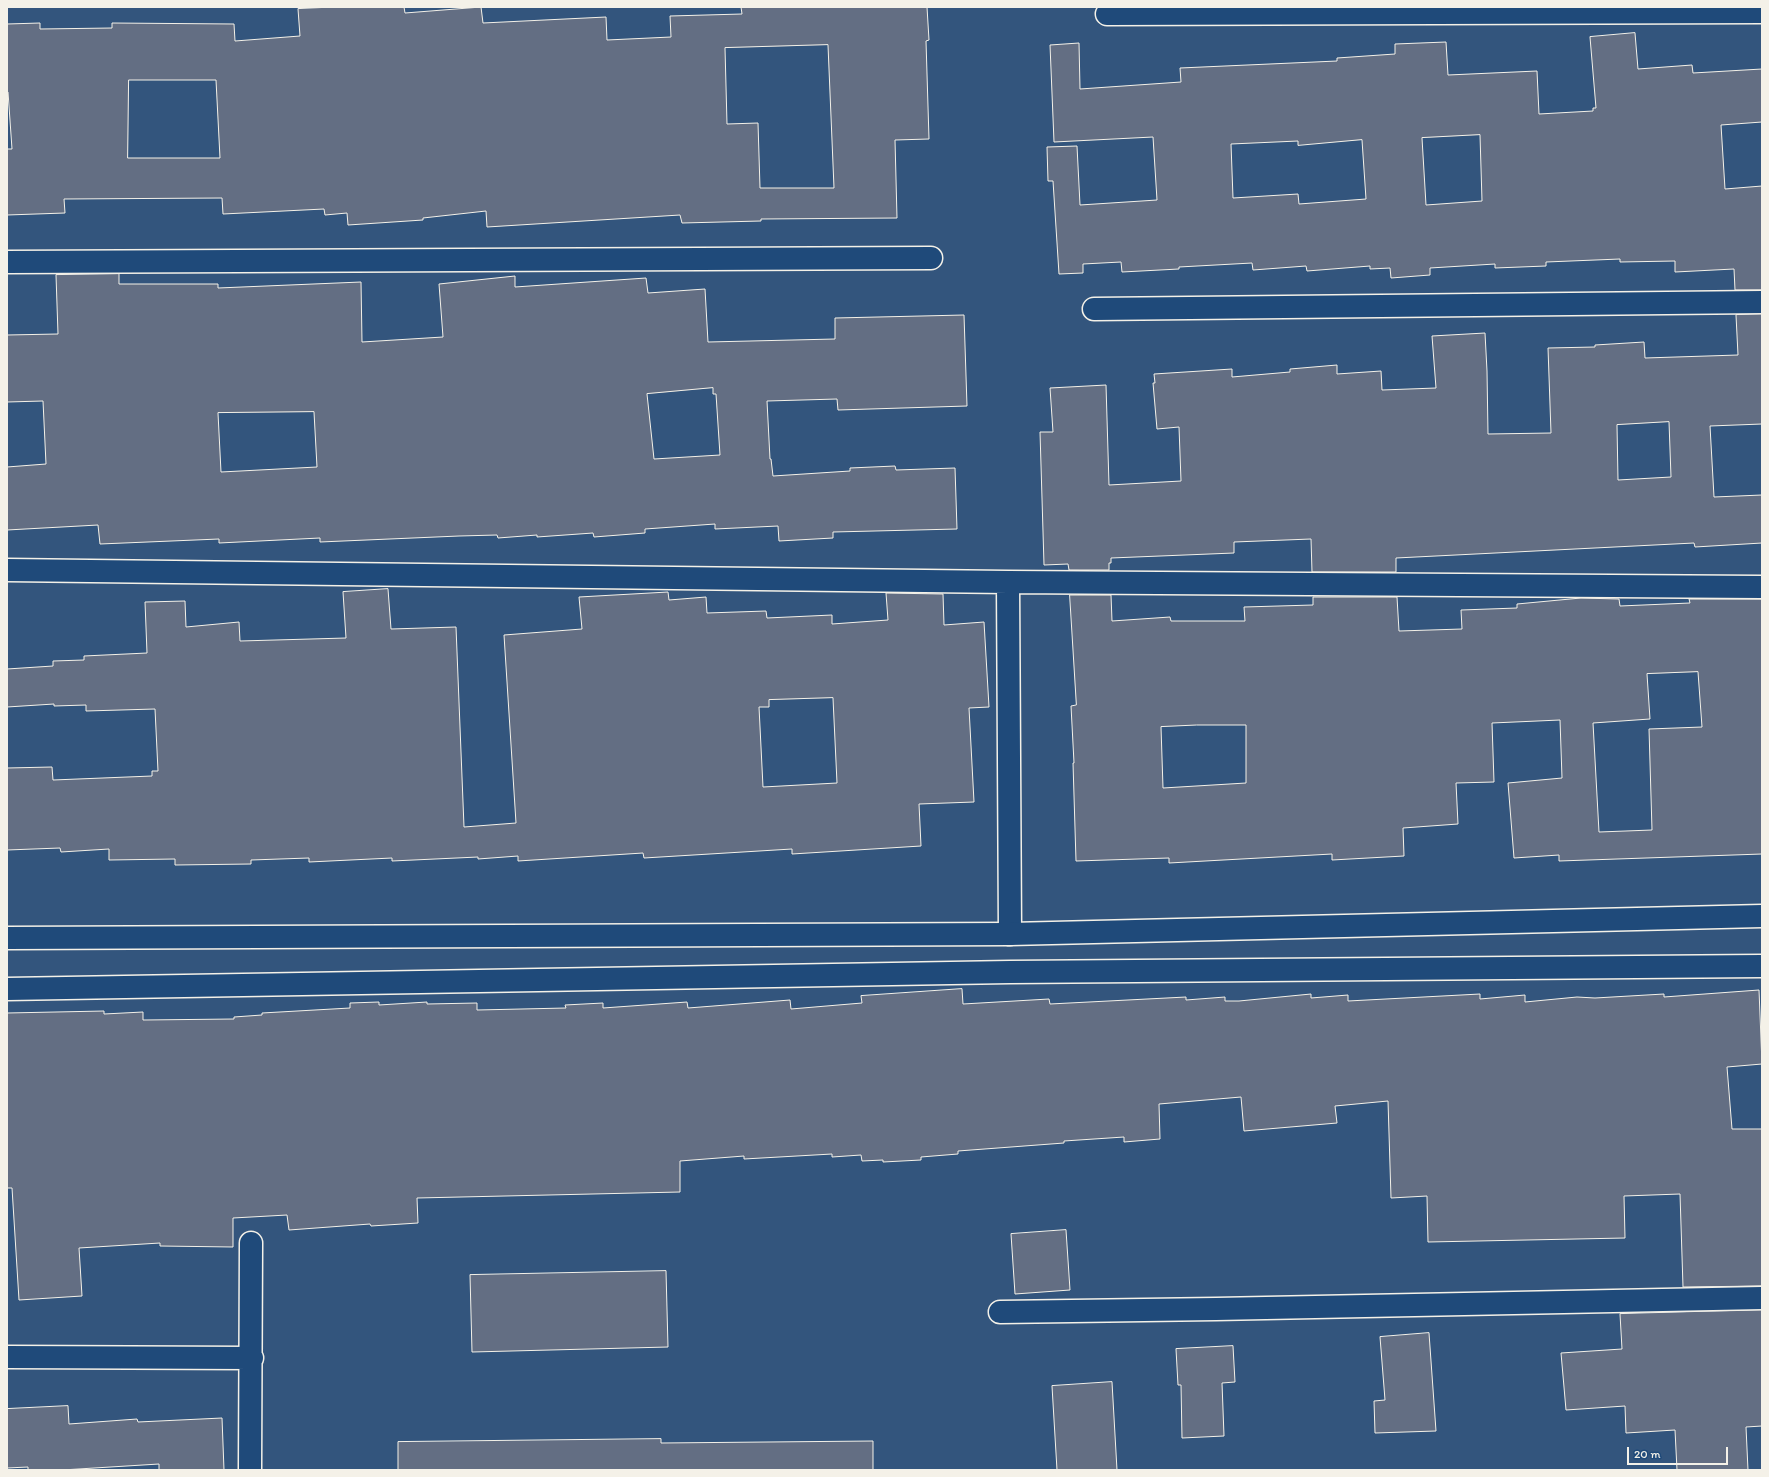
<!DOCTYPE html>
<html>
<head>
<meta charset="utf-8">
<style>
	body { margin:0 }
	#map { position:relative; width:1769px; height:1477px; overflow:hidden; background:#33557d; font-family:Itim,sans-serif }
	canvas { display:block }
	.frame { position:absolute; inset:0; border:8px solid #f4f1e8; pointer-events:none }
	.scale { position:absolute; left:1627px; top:1447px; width:101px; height:18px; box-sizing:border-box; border:2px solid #f4f1e8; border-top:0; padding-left:5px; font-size:12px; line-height:14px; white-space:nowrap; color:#f4f1e8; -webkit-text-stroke:3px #1f4a7a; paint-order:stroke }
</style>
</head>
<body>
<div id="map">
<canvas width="1769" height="1477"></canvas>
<div class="frame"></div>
<div class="scale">20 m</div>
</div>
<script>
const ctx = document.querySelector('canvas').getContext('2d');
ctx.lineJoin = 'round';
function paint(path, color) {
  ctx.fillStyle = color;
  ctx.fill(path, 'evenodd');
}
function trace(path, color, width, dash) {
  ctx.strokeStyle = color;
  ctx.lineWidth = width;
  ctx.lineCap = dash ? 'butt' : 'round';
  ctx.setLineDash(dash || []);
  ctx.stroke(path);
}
const building = new Path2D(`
	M333,7H404L405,13L481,7L483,23L606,17L607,40L671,37L670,16L742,14L741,7H927L929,40L926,41L929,139L895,140L897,218L761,219V221L682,223L680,215L487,227L486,211L423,218V220L348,225L347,213L325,215L324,209L223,214L222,198L64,199L65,213L7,215V149H12L8,92H7V24L40,23V29L112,28V23L234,24L235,41L300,36L298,9ZM828,45L834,188H760L758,123L727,124L725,48ZM129,80H216L220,158H128Z
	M1635,33L1638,69L1692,65L1693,73L1762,69V122L1721,125L1725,189L1762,186V290H1735L1734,269L1675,272V261L1620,262V259L1546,262V266L1495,268V264L1430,268V275L1391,278L1390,268L1370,269V266L1307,271L1306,266L1253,270L1252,263L1179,267V269L1122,272L1121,262L1083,264V273L1059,274L1053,181H1048L1047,147L1077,146L1080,205L1157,200L1153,137L1054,142L1050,45L1079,43L1080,89L1181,82L1180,68L1337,61V58L1395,54V44L1446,42L1448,75L1537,71L1539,114L1593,111V108H1596L1590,37ZM1480,135L1482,201L1426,205L1422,138ZM1362,140L1366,199L1299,204L1298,194L1233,198L1231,144L1298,141V145Z
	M119,274V284H218V288L361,282L362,342L443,337L439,284L515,276V287L646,278L648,293L705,289L708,342L835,339V318L964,315L967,406L838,410L837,399L767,401L770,459H771L773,476L850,471V468L895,466L896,470L955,468L957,529L833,532V538L779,541L778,526L715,529V524L645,529V533L594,537L593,533L537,537V535L498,538L497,535L459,536L320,542V538L219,543V539L100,544L98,525L7,530V467L46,464L43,401L7,402V335L58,334L56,275ZM713,388V394H716L720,455L654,459L647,394ZM314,412L317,467L221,472L218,413Z
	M1762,314V424L1710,426L1714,497L1762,495V543L1695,547L1694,543L1396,558V572H1312L1311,539L1234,542V553L1111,558V563H1109V570H1069L1068,564L1044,565L1040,432H1053L1050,388L1106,385L1109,485L1181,481L1179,427L1157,429L1153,383H1155L1154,374L1232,369V377L1290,372V369L1337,365V374L1381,371L1382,390L1436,388L1432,336L1485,333L1487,371L1488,434L1551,433L1548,348L1595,347V345L1644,342L1645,358L1738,355L1736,315ZM1669,422L1671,477L1618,480L1617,425Z
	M388,589L391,629L456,627L464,827L516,823L504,635L582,629L579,597L668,592L669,600L706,597L707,613L766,611L767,618L832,615V624L888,620L886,593L943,594L944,625L984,622L989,707L969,708L974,802L919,804L921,846L792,854V849L644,858L643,853L518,861V856L478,859V857L392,861V858L309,862V858L251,860V864L175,865V859L109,860V849L61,852L60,848L7,850V768L52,767L53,780L152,776V771H158L155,709L86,711V705L54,706V704L7,707V669L53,666V661L84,660V656L147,653L145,602L185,601L186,627L239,622L240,641L346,638L343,592ZM833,698L837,783L763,787L759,707H769V700Z
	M1070,595H1111L1112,621L1170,617L1171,621H1245L1244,607L1313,605V597H1397L1399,631L1462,629L1461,610L1517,608V604L1581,598L1619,599L1620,606L1690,603L1689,599H1762V854L1559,861V855L1514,858L1508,783L1562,778L1560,720L1492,723L1494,782L1456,783L1458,824L1403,828L1404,856L1332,860V854L1169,863V858L1076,861L1073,763H1074L1071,706L1076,705ZM1698,672L1702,727L1649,729L1652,830L1599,832L1593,723L1650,719L1647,674ZM1197,725H1246V783L1163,788L1161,727Z
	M962,989L963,1004L1049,999L1050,1004L1186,997V1000L1225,997V1001H1239L1311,994V998L1348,995V1001L1480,994V999L1525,995V1002L1577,997L1595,998L1664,994V997L1759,990L1762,1064L1727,1067L1732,1129H1762V1286L1683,1287L1680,1194L1624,1196L1625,1238L1428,1242L1427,1196L1391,1198L1388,1101L1335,1106L1337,1123L1244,1131L1241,1097L1159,1104L1160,1139L1124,1142V1137L1064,1141V1143L958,1151V1154L921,1157V1160L883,1162V1160L862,1161L861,1155L832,1157V1154L744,1159V1156L680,1161V1192L417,1198L418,1223L371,1226L370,1224L289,1230L287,1215L233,1218V1247L160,1246V1243L79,1248L82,1296L19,1300L12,1188H7V1013L104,1011V1014L143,1012V1020L234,1019V1017L262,1015V1013L350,1008V1003L379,1002V1005L427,1002V1004L477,1003V1010L566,1008L565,1005L603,1003V1008L687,1002L688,1008L790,1000L791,1009L862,1003L861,996Z
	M1066,1230L1070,1290L1015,1294L1011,1234Z
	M666,1271L668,1347L472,1352L470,1275Z
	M1762,1310V1426L1746,1427L1748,1470H1677L1675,1430L1626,1433L1625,1406L1566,1410L1561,1353L1622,1349L1620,1314Z
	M1429,1333L1436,1431L1375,1433L1374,1401L1385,1400L1380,1337Z
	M1233,1346L1235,1382L1222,1383L1224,1436L1182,1438L1181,1385H1178L1176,1349Z
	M1112,1382L1117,1470H1057L1052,1386Z
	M68,1406L69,1424L137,1419L138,1422L222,1418L224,1470H159V1464L62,1470H28V1467L7,1468V1409Z
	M661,1439V1443L873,1441V1470H398V1442Z`);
const street = new Path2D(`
	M1107,14L1762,12
	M7,262L931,258
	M1094,309L1762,302
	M7,570L1008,582L1762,587
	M1008,582L1010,934
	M1000,1312L1216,1309L1762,1298
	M7,1357L252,1358
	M250,1470L251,1243`);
const secondary = new Path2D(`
	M7,938L1010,934L1762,916
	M7,989L1010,972L1762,966`);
paint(building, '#636e83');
trace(building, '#f4f1e8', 1);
trace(street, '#f4f1e8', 25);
trace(secondary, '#f4f1e8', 25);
trace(street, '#1f4a7a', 22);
trace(secondary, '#1f4a7a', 22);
</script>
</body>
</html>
